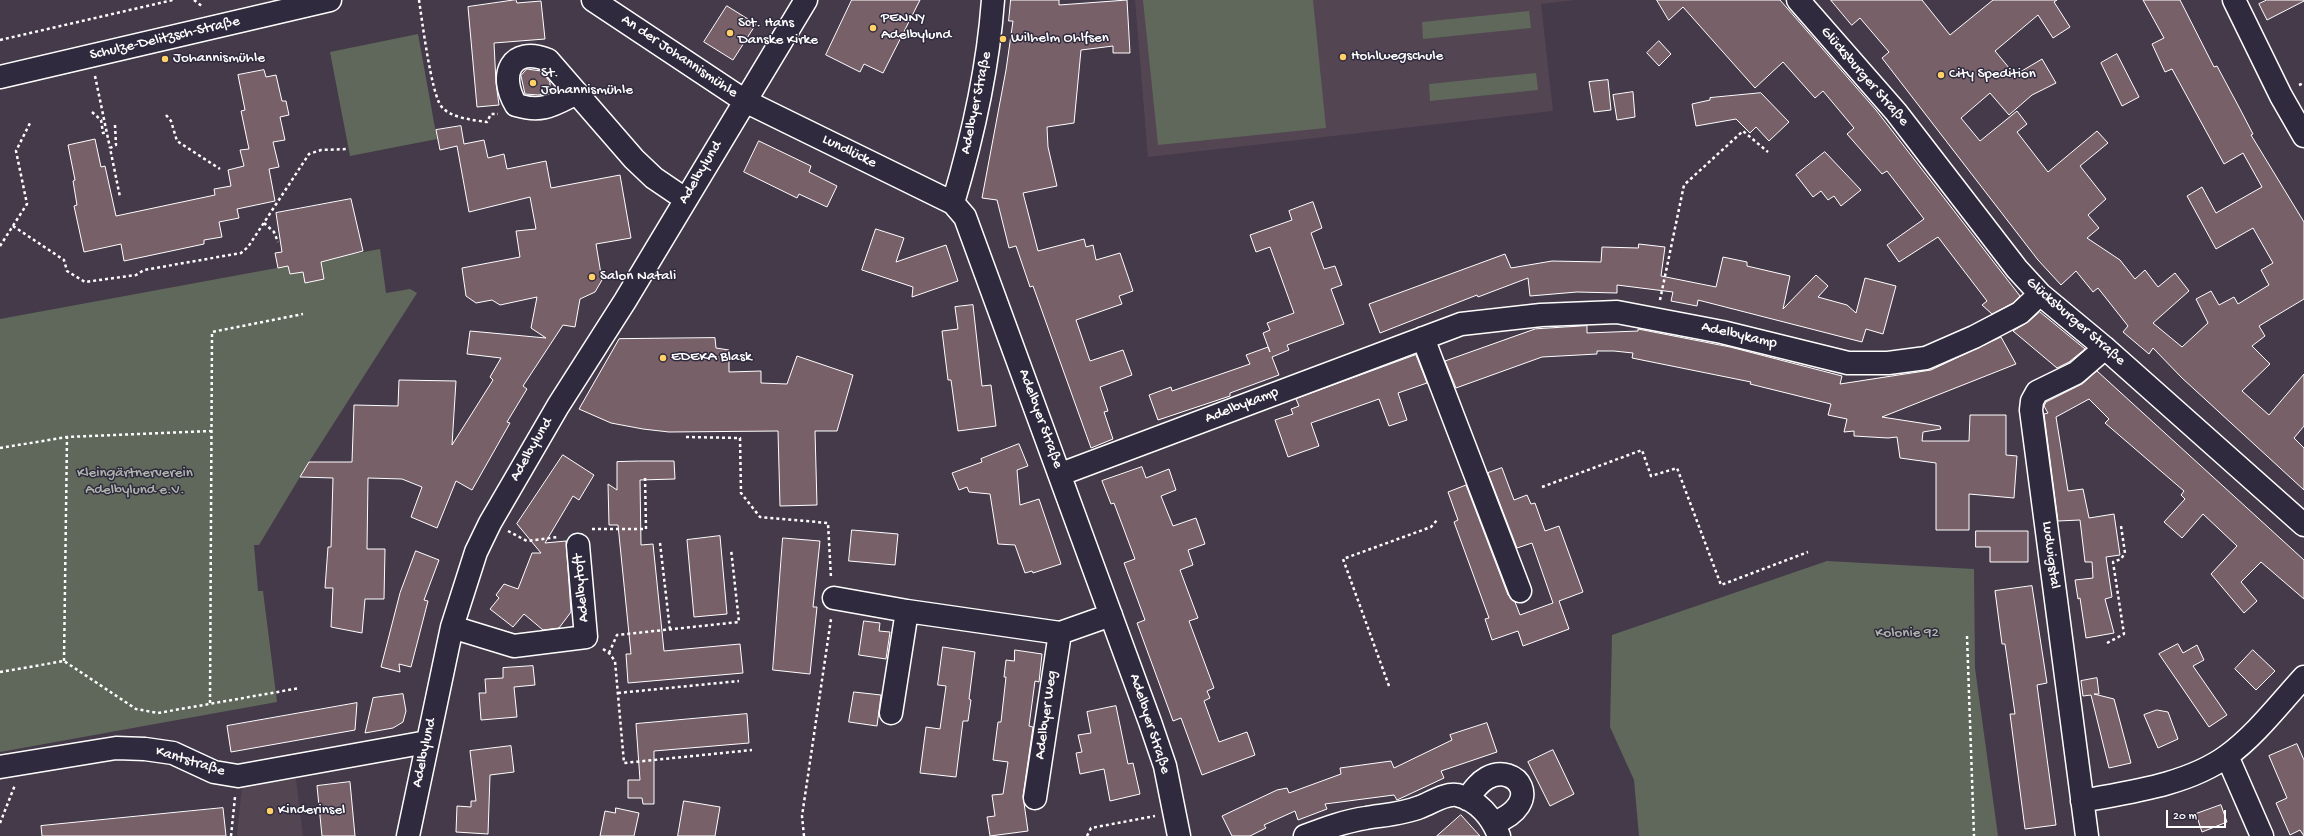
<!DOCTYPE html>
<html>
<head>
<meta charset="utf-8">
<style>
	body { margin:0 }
	#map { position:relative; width:2304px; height:836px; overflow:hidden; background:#453a4a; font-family:"Gochi Hand",sans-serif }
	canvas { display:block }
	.scale { position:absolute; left:2166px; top:810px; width:60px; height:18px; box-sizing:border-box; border:2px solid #fff; border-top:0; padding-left:5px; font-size:12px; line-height:14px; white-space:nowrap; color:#fff; -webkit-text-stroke:3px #2f2a3d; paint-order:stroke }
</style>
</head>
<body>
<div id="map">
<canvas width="2304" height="836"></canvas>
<div class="scale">20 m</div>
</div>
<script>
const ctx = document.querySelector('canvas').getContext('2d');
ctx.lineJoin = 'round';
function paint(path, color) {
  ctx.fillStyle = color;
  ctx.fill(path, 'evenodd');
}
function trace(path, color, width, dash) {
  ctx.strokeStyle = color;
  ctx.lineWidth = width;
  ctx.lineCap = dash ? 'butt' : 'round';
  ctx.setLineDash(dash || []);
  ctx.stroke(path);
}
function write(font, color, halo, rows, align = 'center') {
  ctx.font = font + ' "Gochi Hand",sans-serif';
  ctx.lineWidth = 3;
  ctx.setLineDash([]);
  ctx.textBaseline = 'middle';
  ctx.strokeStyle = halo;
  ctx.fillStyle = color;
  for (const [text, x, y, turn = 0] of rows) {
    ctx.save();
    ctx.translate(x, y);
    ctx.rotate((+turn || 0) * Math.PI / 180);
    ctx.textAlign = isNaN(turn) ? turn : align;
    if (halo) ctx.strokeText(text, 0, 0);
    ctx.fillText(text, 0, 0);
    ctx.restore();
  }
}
const built = new Path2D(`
	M1135,0H1575L1541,4L1553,111L1148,157Z
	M296,779L303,836H237L242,786Z`);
const green = new Path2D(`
	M1143,0H1313L1326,128L1158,145Z
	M1529,11L1531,28L1423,39L1422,22Z
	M418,34L437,139L350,156L330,52Z
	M1536,73L1538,90L1430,101L1429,84Z
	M380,249L386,293L410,289L417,293L309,462L259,545H254L258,591H263L277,702L0,752V319Z
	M1827,561L1974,569L1975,668L1998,836H1639L1634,780L1610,727L1612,635Z`);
const building = new Path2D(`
	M516,0L517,3L541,1L545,39L494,43L496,83L499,105L477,107L468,7Z
	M852,0H920L883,73L864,64L860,72L826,55Z
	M1011,0H1059V5L1127,0L1130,53H1113V46L1081,50L1074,123L1047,127L1048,147L1057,186L1023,193L1038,251L1084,239L1086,247L1093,245L1096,260L1120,253L1133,291L1119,296L1122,304L1076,320L1090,361L1123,350L1132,375L1100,387L1108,411L1104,412L1113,439L1091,448L1033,286L1030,287L1016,246L1009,248L997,200L982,198L1006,70L1013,21H1009Z
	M1657,0H1780L1876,110L2020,296L2013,303L1992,314L1982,305L1987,301L1938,237L1899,262L1887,245L1924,219L1887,171L1882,174L1847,134L1854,128L1823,91L1815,98L1783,62L1755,88L1683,7L1669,20Z
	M1831,0H1922L1950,35L1993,0H2057L2054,2L2070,27L2053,38L2038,15L1995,51L2015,75L2042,59L2056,83L2032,95L2009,115L1990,93L1961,118L1980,141L2017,111L2027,124L2017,132L2048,172L2097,131L2108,143L2080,166L2106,199L2088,215L2099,228L2087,238L2120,260L2135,279L2145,270L2158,287L2175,273L2189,291L2153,323L2182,347L2208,323L2196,299L2211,291L2219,305L2234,297L2238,304L2269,285L2261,270L2273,263L2253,228L2216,249L2187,196L2202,187L2216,213L2262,187L2243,153L2224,164L2172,69L2165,72L2152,44L2164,38L2143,0H2180L2214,67L2217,66L2240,109L2253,134L2251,135L2304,222V299L2259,326L2265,336L2252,346L2270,364L2242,391L2269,415L2304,374V426L2294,438L2304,448V490L2182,378L2153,348L2149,354L2123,332L2128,326L2098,288L2093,292L2076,271L2061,285L2038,260L1882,58L1889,52L1860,18L1852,25Z
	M2267,0H2304V1L2267,20L2259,4Z
	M727,6L756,24L733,60L704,42Z
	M1659,41L1671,54L1659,66L1647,53Z
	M2117,54L2139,97L2122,106L2101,63Z
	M527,69L541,71L550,82V91L539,95L525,94L521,76Z
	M264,70L266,77L276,75L282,101H286L289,115L280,117L285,140L273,142L279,167L269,169L275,201L237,209L239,218L219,222L222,237L204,240V244L124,261L121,244L84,252L74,206L77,205L73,181L75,180L68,145L95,139L101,167L105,166L116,216L215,195L214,189L231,186L228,170L244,166L240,150L249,149L241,111L245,110L238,75Z
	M1608,80L1611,110L1594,112L1589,82Z
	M1633,92L1635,117L1617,120L1613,95Z
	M1761,93L1789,122L1769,141L1756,127L1750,133L1736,119L1696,126L1692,104L1710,100V98Z
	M461,126L464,144L484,140L488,158L504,154L507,169L546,161L551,188L620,175L631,238L596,244L602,280L595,292L580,299L575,327L563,325L523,386L527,389L507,422L510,423L472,490L456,481L437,528L411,517L422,487L402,479L368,478L367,549H385L384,599H365L362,633L331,627L333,588H325L328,547H331L333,478L300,477L309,462H352L354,405L398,406L399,380L456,381L452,445L493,380L490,377L501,358L467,354L470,331L546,338L531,328L537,297L500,305L492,300L476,303L466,296L462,268L520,257L516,231L536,229L530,197L469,212L457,146L440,150L436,130Z
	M759,141L811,166L809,172L837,186L827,207L799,194L797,198L744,172Z
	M1825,152L1861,190L1841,206L1834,196L1828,200L1821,191L1813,197L1796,175Z
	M351,199L363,251L321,262L324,279L305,283L303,272L290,274L288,266L278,268L275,253L282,252L276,213Z
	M1313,202L1322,228L1311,233L1324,269L1335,266L1342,285L1331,289L1344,324L1287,345L1289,350L1272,357L1279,375L1230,393V396L1158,420L1149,395L1171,387L1172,391L1250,364L1246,355L1268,347L1270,352L1263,333L1270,330L1267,323L1294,313L1270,247L1256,252L1250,235L1292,220L1289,211Z
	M876,229L904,238L896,262L946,245L958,281L912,297L913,287L862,270Z
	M1639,244L1665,247L1661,276L1716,287L1723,257L1747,262V266L1790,276L1783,309L1816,275L1828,286L1818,297L1847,305L1856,313L1865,278L1896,286L1883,334L1866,329L1862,342L1698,300L1697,306L1671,301L1673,292L1617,285V293L1577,292L1530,296L1528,278L1478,297L1477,295L1380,333L1369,304L1505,254L1511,268L1552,261L1601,262L1602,247L1638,248Z
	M973,305L982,386L991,385L996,426L958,431L951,380H948L942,331L958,329L955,307Z
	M2040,312L2085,349L2069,362L2057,368L2013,331L2028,322Z
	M1587,326V333L1638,331V329L1730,347L1842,376L1840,384L1931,370L2001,337L2016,364L1882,417L1940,426L1941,429L1923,432L1922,441H1969L1970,415H2006V455L2017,456L2014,498L1969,494V530H1936V463L1900,458L1897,437L1888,438L1854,436V431L1844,432L1847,419L1828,415L1831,404L1750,384L1751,382L1632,358L1633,353L1614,351H1597V354L1542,357L1456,388L1445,361L1535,329Z
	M715,338L716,348L729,350V372L761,371V383L787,384L797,356L853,375L837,431H815L817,505L780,506L778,431L669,432L643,429L611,423L579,409L619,339Z
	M1416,355L1427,383L1398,393L1407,420L1389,426L1379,399L1311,423L1319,446L1288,457L1275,420L1293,414L1291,409L1299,406L1296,399Z
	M2097,371L2304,560V599L2261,562L2241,582L2257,601L2244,613L2211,574L2237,546L2203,514L2182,538L2164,522L2185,499L2181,495L2184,491L2105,423L2109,419L2089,399L2056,417L2068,491L2083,489L2089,518L2114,514L2120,555L2106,557L2112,597L2105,599L2114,633L2086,638L2080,598L2078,599L2075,580L2093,578L2092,562H2085L2080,520L2058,521L2044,414L2048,413L2044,406L2046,402L2082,384Z
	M1019,444L1028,466L1017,470L1020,505L1039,499L1061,564L1033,573L1032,571L1025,573L1015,545L998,544L990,494L969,492L967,487L959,490L952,473L982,462L981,459Z
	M563,455L594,475L579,500L573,496L545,543L566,541L571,612L559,628L543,630L524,614L513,627L490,609L499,598L496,595L504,584L518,589L532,553H541L517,524Z
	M640,461H674L675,479L640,480L641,545L653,544L664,651L740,644L743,673L628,683L626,654H631L618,525H609L608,484L617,490V462Z
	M1142,467L1146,478L1169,469L1176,490L1161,496L1173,526L1196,518L1205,544L1188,550L1193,565L1180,570L1198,618L1189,621L1214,688L1207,691L1210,698L1204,701L1219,742L1247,732L1255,755L1202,775L1181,718L1173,721L1137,623L1145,620L1124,563L1135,559L1114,503L1111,504L1102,481Z
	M1502,468L1514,500L1527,495L1531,504L1535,503L1545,531L1559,526L1583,592L1559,601L1569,629L1523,646L1518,631L1492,640L1485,619L1489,618L1454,522L1458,520L1448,492L1466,485L1508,595L1515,602L1520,615L1553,603L1532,543L1517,548L1488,473Z
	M852,530L898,534L895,565L849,561Z
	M1976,531H2028V562H1990V547H1976Z
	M720,536L727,614L694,617L687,540Z
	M783,538L820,541L813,607H817L810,674L773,670Z
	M416,551L439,560L424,600L428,601L411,667L399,664L400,672L381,667L400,593Z
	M2032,586L2047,683L2037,685L2056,825L2025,829L2010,714H2015L2005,644H2002L1995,591Z
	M864,621L880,623L879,631L890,632L886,659L859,655Z
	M2178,644L2183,653L2197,645L2204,660L2193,666L2227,715L2209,727L2159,654Z
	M943,647L975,652L969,699L971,700L968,721H963L956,777L920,773L926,727L940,729L946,686L938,685Z
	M1015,650L1042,654L1039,682L1035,681L1029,726L1033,727L1023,796L1028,831L990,836L987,817L995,816L992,795L1003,794L1008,762L993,760L998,722H1001L1006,677H1004L1006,660L1014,661Z
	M2253,650L2275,671L2256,690L2235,669Z
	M533,666L535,685L514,687L517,717L481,720L479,693H486L485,679L503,678V668Z
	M2097,678L2099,694H2094L2114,699L2131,763L2109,768L2091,695L2083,696L2081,681Z
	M854,692L881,695L877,726L849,722Z
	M403,694L406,711L403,722L393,728L365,733L373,698Z
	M357,703L355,730L231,752L227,726Z
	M1116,706L1128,764L1133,763L1140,794L1110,801L1104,769L1080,774L1076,753L1082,752L1078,735L1091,733L1087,712Z
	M2157,710L2168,712L2178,739L2158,748L2144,715Z
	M747,714L749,743L654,751V804H643L642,798H628V780H640L636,724Z
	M1487,723L1497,752L1441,771L1444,778L1397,800L1394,795L1325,804L1327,809L1298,820L1295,811L1264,825L1266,828L1250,836H1232L1222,816L1277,790L1287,788L1289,793L1341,774L1340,768L1391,761L1394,768L1452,740L1450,735Z
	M2297,744L2304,760V836L2300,830L2290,835L2276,803L2287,798L2269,756Z
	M511,746L514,772L490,775L488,834L456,832L457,806L471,807V801H476L470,751Z
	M1553,750L1574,794L1550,806L1528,762Z
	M350,782L355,836H322L317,786Z
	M684,801L720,807L715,836H678Z
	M2221,805L2227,822L2202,832L2196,814Z
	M223,808L226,836H42L41,826Z
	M616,808L639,813L634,836H600L605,811L615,813Z
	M1461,815L1480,836H1437Z`);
const path = new Path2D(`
	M194,0L203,7
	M419,0C422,20 431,92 441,106C450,118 473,120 487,122L491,114H498
	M0,40L173,0
	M95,76L110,148
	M2299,85L2304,83
	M92,112L101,120L103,133L107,132
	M166,115L171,121L177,141L220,169
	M115,125L116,145L110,148L120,197
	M264,223L274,232L278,242
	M13,226L64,260L67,271L85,282L136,275L144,270L241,253L248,247L309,154L321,150L348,149
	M0,246L27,204L16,151L30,123
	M1660,300L1684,185L1743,131L1768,152
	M686,437L740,438L741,493L760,517L828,523L831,578
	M0,448L67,437L212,431
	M1542,487L1642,450L1651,476L1677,468L1721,585L1808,552
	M592,529H646L645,476
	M508,531L527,541L558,537
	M660,543L670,630
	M1967,636L1974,836
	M2107,643L2124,634L2113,562L2121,559L2125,553L2121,526
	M603,649L609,653L615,661L624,763L752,750
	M609,653L617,635L739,622L731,549
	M64,661L67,437
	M0,672L64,661L136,709L158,713L300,688
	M1389,686L1343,559L1431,527L1437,520
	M618,693L739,681
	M210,703L212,332L303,314
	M0,823L15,785
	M231,836L235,797
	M804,836L802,816L831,619
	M1087,836L1091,828L1155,816`);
const minor = new Path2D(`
	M593,0L745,101L953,203L965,217L1150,722L1165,766L1179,836
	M1798,0L1896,112L2017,269L2040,294L2105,348L2304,525
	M2234,0L2281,96L2304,136
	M0,77L330,0
	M577,93C553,105 543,113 516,105C498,75 511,45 548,60L634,159L654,178L685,199
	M953,203C973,136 988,69 993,0
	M1423,338L1520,591
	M1061,474L1461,324L1541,315L1617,312L1722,332L1848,363H1888L1926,358L1974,337L2020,313L2040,294
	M834,598L907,611L891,713
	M907,611L1060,633L1111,615
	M452,627L514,646L586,637L578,545
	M2227,756L2262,836
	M0,767L116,748L145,749L173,753L214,772L238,776L427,742
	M1035,798L1060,633
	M1467,799C1473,791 1478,783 1487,778C1517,762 1545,803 1494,823
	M2082,801C2129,792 2187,785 2227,756C2256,735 2280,703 2304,677
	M408,836L452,627L476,552L490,523L558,406L625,301L806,0
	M1305,836C1326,828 1345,821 1366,818C1384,815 1403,814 1420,807C1431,803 1445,793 1457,795C1478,800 1492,817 1499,836
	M2087,836L2031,410L2032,401L2037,392L2076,373L2105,348`);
const markers = [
	[873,28,4,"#ffd166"],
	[730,33,4,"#ffd166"],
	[1003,39,4,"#ffd166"],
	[1343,57,4,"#ffd166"],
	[165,59,4,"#ffd166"],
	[1941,75,4,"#ffd166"],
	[533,83,4,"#ffd166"],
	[592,277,4,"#ffd166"],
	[663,358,4,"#ffd166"],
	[270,811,4,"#ffd166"]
];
const poiNames = [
	["PENNY",881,19],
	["Adelbylund",881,36],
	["Sct. Hans",738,24],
	["Danske Kirke",738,41],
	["Wilhelm Ohlfsen",1011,39],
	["Hohlwegschule",1351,57],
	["Johannismühle",173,59],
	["St.",541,74],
	["Johannismühle",541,91],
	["City Spedition",1949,75],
	["Salon Natali",600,277],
	["EDEKA Blask",671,358],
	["Kinderinsel",278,811]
];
const streetNames = [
	["Schulze-Delitzsch-Straße",165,39,-13],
	["An der Johannismühle",679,57,34],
	["Glücksburger Straße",1864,77,49],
	["Adelbyer Straße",977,103,-78],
	["Lundlücke",849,152,26],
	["Adelbylund",701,173,-59],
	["Glücksburger Straße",2075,322,41],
	["Adelbykamp",1739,336,13],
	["Adelbykamp",1242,406,-21],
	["Adelbyer Straße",1040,419,70],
	["Adelbylund",532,450,-60],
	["Ludwigstal",2050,555,83],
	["Adelbytoft",582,588,-95],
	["Adelbyer Weg",1047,715,-82],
	["Adelbyer Straße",1149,724,72],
	["Adelbylund",425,753,-78],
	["Kantstraße",190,762,17]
];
const parkNames = [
	["Kleingärtnerverein",135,474],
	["Adelbylund e.V.",135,491],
	["Kolonie 92",1907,634]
];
paint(built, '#544553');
paint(green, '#5f685b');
paint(building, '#786069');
trace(building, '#fff', 1);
trace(minor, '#fff', 25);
trace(path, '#fff', 2.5, [3, 3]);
trace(minor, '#2f2a3d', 22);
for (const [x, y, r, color] of markers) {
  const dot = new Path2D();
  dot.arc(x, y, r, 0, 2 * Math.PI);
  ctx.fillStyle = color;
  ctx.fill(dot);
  trace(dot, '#2f2a3d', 1.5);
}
write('15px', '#fff', '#2f2a3d', poiNames, 'left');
write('15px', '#fff', '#2f2a3d', streetNames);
write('15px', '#afb4ad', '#2f2a3d', parkNames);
</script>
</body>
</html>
